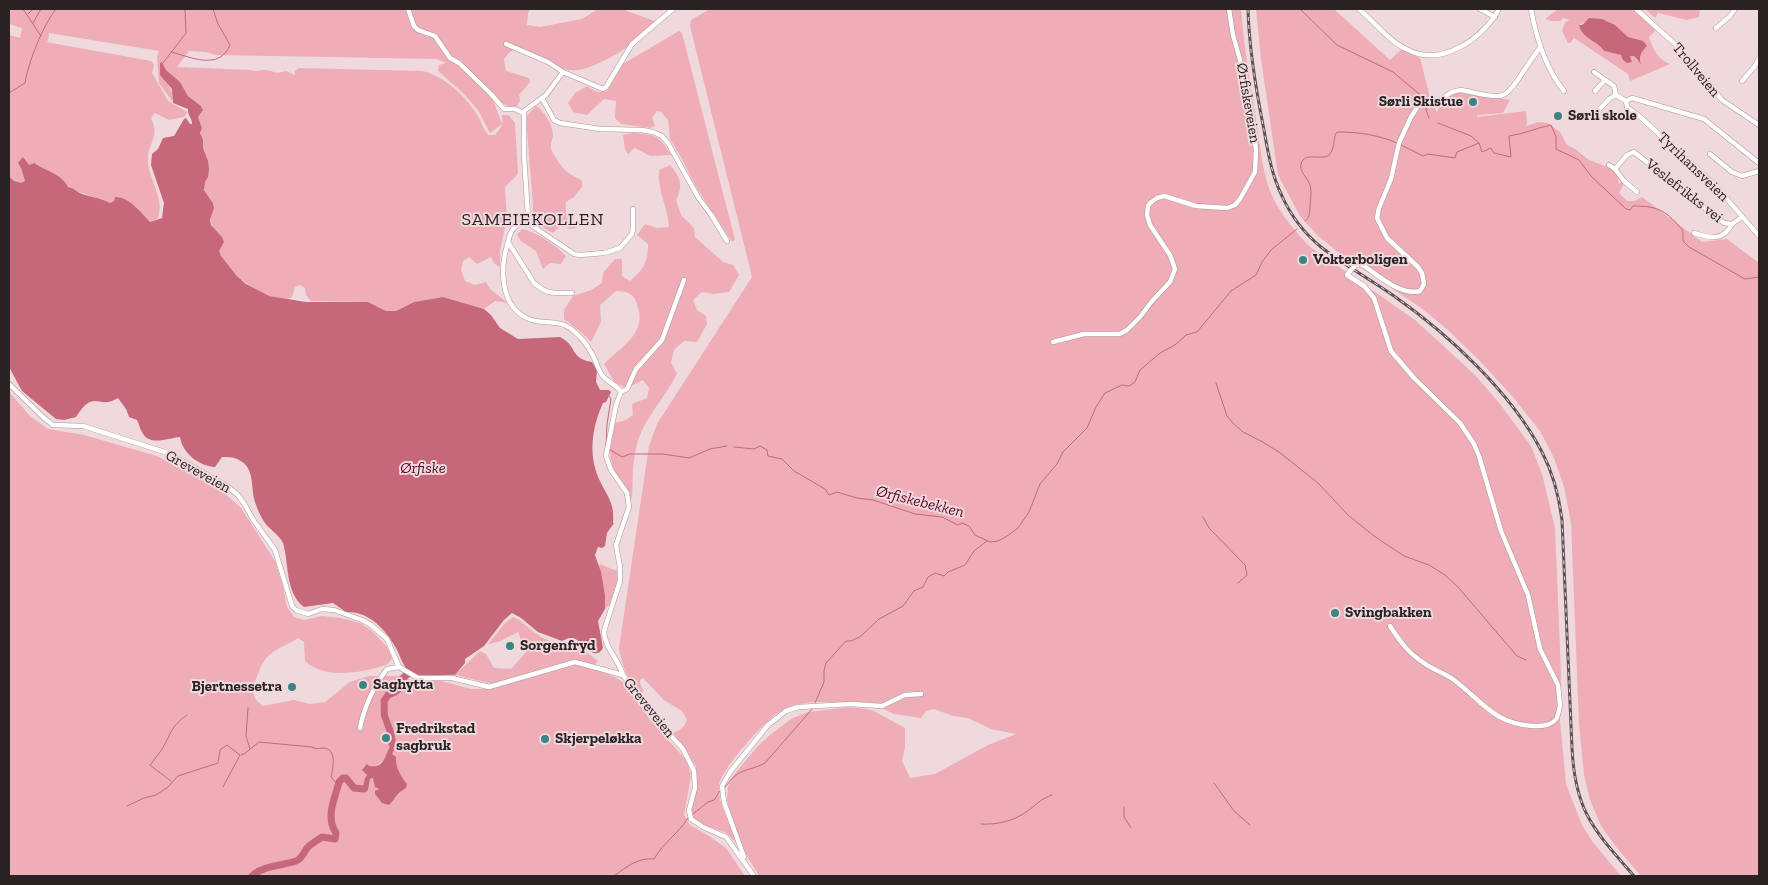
<!DOCTYPE html>
<html>
<head>
<meta charset="utf-8">
<style>
	body { margin:0 }
	#map { position:relative; width:1768px; height:885px; overflow:hidden; background:#efd9dc; font-family:"Zilla Slab",serif }
	canvas { display:block }
	.frame { position:absolute; inset:0; border:10px solid #2a2223; pointer-events:none }
</style>
</head>
<body>
<div id="map">
<canvas width="1768" height="885"></canvas>
<div class="frame"></div>
</div>
<script>
const ctx = document.querySelector('canvas').getContext('2d');
ctx.lineJoin = 'round';
function paint(path, color) {
  ctx.fillStyle = color;
  ctx.fill(path, 'evenodd');
}
function trace(path, color, width, dash) {
  ctx.strokeStyle = color;
  ctx.lineWidth = width;
  ctx.lineCap = dash ? 'butt' : 'round';
  ctx.setLineDash(dash || []);
  ctx.stroke(path);
}
function write(font, color, halo, rows, align = 'center') {
  ctx.font = font + ' "Zilla Slab",serif';
  ctx.lineWidth = 4;
  ctx.setLineDash([]);
  ctx.textBaseline = 'middle';
  ctx.strokeStyle = halo;
  ctx.fillStyle = color;
  for (const [text, x, y, turn = 0] of rows) {
    ctx.save();
    ctx.translate(x, y);
    ctx.rotate((+turn || 0) * Math.PI / 180);
    ctx.textAlign = isNaN(turn) ? turn : align;
    if (halo) ctx.strokeText(text, 0, 0);
    ctx.fillText(text, 0, 0);
    ctx.restore();
  }
}
const green = new Path2D(`
	M9,9H530L528,13L527,25L540,27L582,19L598,9H625L627,11L660,23C642,38 592,75 568,70C553,67 535,53 519,47L510,52L504,59L506,71L529,78L530,82L519,95L520,101L516,107L508,106L492,97L502,124L490,133L478,110L462,92L438,71L439,65L446,63L437,59L216,55L206,52L189,51L177,67L251,70C257,72 258,70 264,70C275,70 272,75 286,71L295,75V71L299,68L422,71C445,76 467,97 479,118C482,124 484,130 488,135H495C501,128 503,125 502,115H509L515,123L518,174L505,187L507,219L500,250V267L494,263L491,257L477,264L469,257L463,261L461,270L465,281L475,285L486,282L491,290L508,303L495,301L484,309L443,297L414,302L396,311H386L368,302H363L311,301L306,295L305,288L300,285L295,287L292,297L287,299C281,297 274,298 268,296C255,292 222,266 219,252C218,248 221,242 222,237C214,229 208,224 212,213C213,211 214,208 214,206C212,194 197,192 208,177L200,133L202,128L198,117L203,109L201,106L188,96L180,82L166,70L162,62L165,80L173,93L172,101L159,83L157,56L159,51L49,33L48,41L46,42L151,61L154,65L152,73L168,101L187,112L184,117L169,120L155,113L151,118C161,137 146,145 148,163C150,181 166,202 157,219L150,222C142,212 128,197 115,197L114,201L110,203C97,196 82,195 69,187C61,183 55,174 46,170C41,167 33,165 28,164L21,168L25,181L21,184L14,181L9,176V35L20,38L22,28L9,24Z
	M710,9H1241C1244,48 1251,87 1257,126C1261,151 1263,178 1274,200C1283,217 1296,232 1309,246L1415,320L1450,352L1476,376L1500,404L1531,446L1542,474L1555,528L1561,673L1560,721L1566,784L1582,825L1592,841L1621,876H759L740,844L741,847L725,832L700,824L694,818L691,812L696,790V766L673,733C680,730 685,727 687,720L682,711L664,700L643,678L640,680V684L644,691L641,692C627,681 622,665 619,648L649,446L657,424L752,277L690,26L691,20ZM814,702H870L894,714L921,718L926,711L934,709L953,716L968,718L991,729L1016,734L988,745L935,774L910,778L902,761L905,747V728L872,710L850,707L808,712L791,719L770,735L757,747L733,776L728,786L727,800L739,843C731,826 718,806 719,786C719,772 765,720 778,713C789,706 801,703 814,702Z
	M1256,9H1334L1390,60L1402,49L1420,58L1431,101L1437,112L1441,102L1456,92L1510,100L1503,113L1477,115V117L1526,111L1527,125L1524,127L1538,122L1548,123L1560,132L1567,145L1575,149L1589,160L1610,168L1619,178L1618,182L1619,184L1622,181L1624,184L1619,193L1627,201H1634L1642,197L1702,242L1727,239L1759,263V876H1641L1617,848L1601,826L1590,800L1584,775L1579,723L1571,523L1564,487L1554,458L1540,431L1513,397L1480,361L1448,330L1424,310L1338,252L1318,236L1300,216L1278,175L1261,59Z
	M1558,9H1632L1656,30L1649,37C1653,49 1657,59 1670,64L1630,81L1628,74L1574,38L1570,43H1568L1562,31L1565,22L1570,20L1563,18L1561,21H1551L1545,19ZM1590,19C1614,19 1612,27 1628,37C1636,42 1638,39 1643,49L1639,61H1637L1634,56H1630L1632,62L1621,55L1604,51C1597,40 1582,38 1579,25Z
	M1645,9H1700L1699,17L1687,20L1658,13L1655,18Z
	M679,31L682,33L735,240L732,242L695,185L681,157L670,139L668,120L661,112L657,111L652,118L655,126L650,128L621,124L615,118L616,101L604,99L587,115L573,112L568,103L575,93L587,86C593,90 599,94 607,91L623,64Z
	M536,106C545,112 553,125 553,136C552,140 550,144 551,148C553,155 560,165 566,171C570,175 577,177 582,181V187L574,197L566,202C565,217 566,219 576,228L570,229L561,225L553,233C538,225 531,224 533,205L526,117Z
	M633,133C656,135 659,135 671,155L650,156L635,148L628,154L625,149L623,135Z
	M670,165C680,177 684,185 676,200L681,215L694,228L695,237L723,262L733,265L739,275L729,292L714,294L702,292L693,300L697,310L706,316L707,324L697,342L684,341L674,350L671,363L677,373C666,397 644,418 637,444C632,461 633,481 632,499C622,485 610,468 610,451C611,442 614,432 615,423L626,420L633,415L632,404L647,398L649,388L643,380L627,388L615,383L604,364C622,346 648,333 637,304C634,293 626,291 616,291L600,305L601,322L591,342L581,332L564,319V310L573,296L591,290L602,283L603,273L615,259H622V276L630,281C644,269 648,262 648,244L637,235L645,224L657,228L669,227C668,207 657,190 659,170Z
	M522,229C535,231 557,246 566,256L561,264L550,263L543,269L536,251L521,241L517,235Z
	M9,392L30,416L48,429L84,435L157,456L221,490L241,508L275,561L283,586L287,607L294,617L304,620L322,616L341,618L360,623L373,632L387,647L392,658L388,664C364,673 325,680 305,661L304,642L298,638C288,645 276,648 267,657C259,666 258,678 251,688L256,700L263,706L294,700L310,704L325,702L350,682L369,676H403L412,681H441L471,689H486L506,685L575,664L607,672L605,673L615,677L623,682L651,721L687,761L691,776L684,815L690,825L709,836L726,848L745,876H9ZM389,747L401,777L407,784L395,799L378,791L373,778L370,779L368,790L363,787L369,766L374,767L387,758Z
	M600,564L617,571C618,582 615,602 605,609V595L599,566Z
	M513,617C519,619 524,624 529,628C544,641 554,644 573,642L598,661L594,665L571,660L493,684L455,675L480,651L486,654L494,668L511,669L526,652L518,632L498,642L488,644L505,623Z`);
const water = new Path2D(`
	M1589,18L1602,19L1615,25L1628,37L1643,41L1647,46C1642,50 1638,58 1641,64L1634,56H1630L1632,62L1627,63L1623,60L1621,55L1604,51C1597,40 1582,39 1579,25H1582Z
	M162,62L166,70L180,82L188,96L201,106L203,110L198,117L202,128L200,133L203,140V148L208,161L209,169L208,177L205,182L204,190L213,203L214,208L210,220L211,225L222,237L224,242L219,251L221,256L236,275L246,284L269,296L306,302H368L386,311H396L414,302L443,297L484,309L491,315L500,328L518,339L560,337C578,346 569,358 592,362L597,370L596,382L600,390H609L611,392L606,402L603,403C592,427 588,454 599,479C607,496 615,503 613,523H614L607,533L605,546L602,548L598,547L595,555L601,572L605,595V609L598,621L603,648C593,665 582,636 570,638C567,638 565,640 562,641L538,632L521,618L512,613L504,620L484,646L465,659V663L455,675C443,674 426,678 416,675C403,670 402,659 396,648C385,629 369,611 346,612L333,603L304,607C285,593 289,563 283,543C279,534 268,529 263,520C260,515 257,508 255,502C250,486 256,467 237,459C233,457 227,457 222,457L215,467C199,466 182,453 180,437C168,438 149,447 142,432C140,429 139,424 137,420L129,417L126,409L118,398C98,411 95,387 76,417L64,420L56,419L22,391L9,367V176L14,181L21,183L25,181L21,168L18,163L23,157L29,165L34,163C44,170 62,174 68,187C74,188 77,192 82,194C91,197 101,198 110,203L114,201L115,197C128,196 142,213 150,222L162,218L164,203L151,165L152,154L158,149L163,138L174,136L184,119L186,118L190,124H192C192,117 187,115 188,109L173,103L172,89L160,75V63Z
	M392,744L394,750L392,754L396,757C395,766 401,777 407,784L406,788C398,792 395,799 389,805L382,803L375,794V791L379,789L375,787L373,778L370,779L368,790L366,791L363,787L365,778L367,775L362,770L367,764L369,766C386,769 385,752 392,744Z`);
const stream = new Path2D(`
	M23,9L41,36
	M1300,9L1337,45L1393,72L1424,98L1426,101
	M28,14L33,9
	M33,23L41,9
	M171,52C191,57 219,71 230,45L218,24L213,9
	M163,63L186,33L185,9
	M9,93L25,83C28,63 43,25 56,9
	M1427,105L1426,110L1429,118
	M1438,123L1471,136L1479,143
	M1401,145L1423,156L1428,154L1455,158L1457,152L1479,143L1482,152L1491,148L1494,153L1511,157L1509,136C1524,134 1536,128 1551,125L1556,137V149L1579,160L1591,176L1626,209L1630,210L1633,206C1659,206 1667,211 1683,231V241L1689,247L1745,279L1759,277
	M1305,221C1310,217 1309,215 1310,208C1310,200 1312,193 1310,185C1308,178 1299,172 1301,164C1304,151 1322,161 1329,155C1335,149 1333,140 1336,133L1338,132C1360,132 1378,135 1397,143
	M1216,383L1227,416L1233,423L1243,432L1261,441L1279,452L1318,483L1348,515L1374,536L1404,556L1429,565L1445,575L1458,587L1517,656L1526,660
	M606,446L607,424L611,399L609,396
	M734,447L754,449L760,446L767,450L768,456L782,459L794,471L825,489L829,495L837,492L857,498L873,500L915,514L942,517L958,525L962,523L969,526L975,535L990,542L998,541L1007,536L1018,528L1029,512L1040,484L1057,464L1063,452L1087,428L1096,407L1105,393L1122,385L1129,386L1135,382L1140,370L1160,353L1175,345L1186,335L1197,332L1231,291L1256,275L1262,262L1271,250L1297,229
	M609,449L622,457L630,454H663L689,458L710,449L727,446
	M1203,517L1209,528L1245,565L1247,575L1238,583
	M815,703L824,682V671L826,663L846,641H851L861,636L879,619L903,606L914,591L923,587L928,577L935,573L944,576L948,572L965,565L974,551L987,541
	M248,708L246,736L250,749
	M241,755L244,754L259,742L312,747C318,750 319,748 324,748C337,749 333,769 331,777L338,785
	M171,781L150,765C155,758 161,752 165,744C172,730 173,725 187,715
	M1214,783L1234,811L1250,825
	M724,788C729,784 730,779 735,776C743,769 755,769 765,763L813,708
	M127,806L144,798L156,795L168,787L178,776L218,763L220,750L227,745L240,755L223,787
	M1124,807V817L1131,828
	M693,814L708,802L714,800L720,791
	M981,824C996,825 1014,821 1026,812C1037,805 1038,800 1052,795
	M614,876C626,867 639,857 654,859C663,843 679,833 688,818`);
const river = new Path2D(`
	M392,744C393,735 388,726 385,717C383,712 385,706 384,701L388,695L395,692L401,687L402,679L410,672
	M252,876C264,865 282,866 296,861C303,859 304,850 309,846C313,843 317,840 322,837L335,839L336,833C325,816 335,799 339,782L343,778H346L354,788L364,789`);
const street = new Path2D(`
	M408,9L414,26L418,30L435,36L450,58L459,63L491,94L504,109H515L523,113
	M1359,9C1374,22 1388,40 1406,49C1441,68 1483,39 1499,9
	M1480,9L1495,17
	M1531,9C1536,37 1546,69 1564,91
	M1636,9L1675,44L1722,100L1759,125
	M1716,28L1730,16L1735,9
	M506,44L548,62L563,72
	M1594,72L1614,86L1616,95
	M1742,81L1755,66L1759,58
	M1595,91L1605,80
	M542,98L554,120L560,123L600,129L642,130L653,132L662,136L668,143L698,197L712,216L727,241
	M1626,101L1627,107L1638,115L1714,184L1759,236
	M1626,101L1632,98L1639,100L1704,119L1759,163
	M1597,112L1609,99L1616,95L1626,101
	M1710,154L1732,172L1742,176L1759,171
	M1609,165L1615,169L1624,181L1637,192
	M1615,169L1627,155L1634,152L1724,223L1732,224L1742,217
	M525,221L574,254L580,255L604,253L620,248L632,234L633,229V209
	M1694,233C1710,238 1723,242 1732,224
	M508,242L534,283C547,295 555,293 572,293
	M1355,266L1360,264L1364,266C1379,276 1401,296 1420,291L1424,284L1422,273L1418,267L1387,238L1377,218L1379,208L1391,179L1399,143L1411,117L1418,106C1424,104 1430,104 1435,102C1445,99 1447,91 1461,90C1473,92 1487,97 1500,96C1513,95 1530,57 1541,47
	M1351,270L1347,275L1364,286L1374,298L1391,351L1414,378L1460,423L1474,444L1479,456L1501,531L1528,595L1540,649L1558,685L1560,706L1557,718C1551,726 1542,726 1533,726C1494,724 1482,701 1454,680C1445,673 1433,670 1424,663C1409,654 1399,640 1390,626
	M1053,342L1084,334H1120L1127,330L1140,317L1152,301L1170,282L1175,269L1170,255L1150,225L1147,215L1148,206L1150,203L1157,198L1164,196L1196,206L1227,208L1235,205L1240,199L1255,172L1256,150L1253,122L1242,67L1233,35L1229,9
	M9,384L44,418L53,425L83,426L168,453L227,486L238,495L245,505L254,521L275,550L292,606L296,610L308,614L322,609L334,610L362,620L371,625L387,639L399,667L418,678H452L489,687L575,662L623,675L651,714L683,749L694,771L695,788L689,810L691,819L703,827L726,837L754,876
	M621,392L627,389L636,369L662,340L684,280
	M623,675C619,660 604,647 604,631L620,581V567L616,545L629,507L627,493L611,470L606,456L616,405L621,392C617,385 607,382 602,375C597,368 596,360 592,354C587,344 578,334 570,328C557,319 543,325 529,319C499,307 500,267 508,242C509,237 511,231 514,228C519,223 525,223 528,216L524,156V111L546,95L563,72L603,89L606,87L632,44L673,9
	M360,728C364,708 374,686 387,669L399,667
	M744,857L724,802L722,786L730,772L768,725L786,711L798,707L851,704L882,706L905,695L921,694`);
const rail = new Path2D(`
	M1248,9C1249,49 1256,90 1264,130C1268,153 1272,176 1282,196C1291,216 1304,233 1321,247C1344,265 1370,279 1394,296C1448,334 1511,392 1542,452C1553,473 1559,496 1562,520L1572,748C1575,812 1594,830 1634,876`);
const streetBridge = new Path2D(`
	M1351,270L1355,266`);
const markers = [
	[1473,102,5,"#3b8484"],
	[1558,116,5,"#3b8484"],
	[1303,260,5,"#3b8484"],
	[1335,613,5,"#3b8484"],
	[510,646,5,"#3b8484"],
	[363,685,5,"#3b8484"],
	[292,687,5,"#3b8484"],
	[386,738,5,"#3b8484"],
	[545,739,5,"#3b8484"]
];
const streetNames = [
	["Trollveien",1696,70,50],
	["Ørfiskeveien",1248,103,80],
	["Tyrihansveien",1693,167,44],
	["Veslefrikks vei",1684,191,38],
	["Greveveien",198,472,29],
	["Greveveien",649,708,51]
];
const poiNames = [
	["Sørli Skistue",1463,102,"right"],
	["Sørli skole",1568,116],
	["Vokterboligen",1313,260],
	["Svingbakken",1345,613],
	["Sorgenfryd",520,646],
	["Saghytta",373,685],
	["Bjertnessetra",282,687,"right"],
	["Fredrikstad",396,729],
	["sagbruk",396,746],
	["Skjerpeløkka",555,739]
];
const waterNames = [
	["Ørfiske",423,468],
	["Ørfiskebekken",920,502,14]
];
const quarterNames = [
	["SAMEIEKOLLEN",533,220]
];
paint(green, '#eeadb7');
paint(water, '#c6687a');
trace(stream, '#c6687a', 1);
trace(river, '#c6687a', 7);
trace(street, '#aa9698', 5.5);
trace(street, '#fff', 4.5);
trace(rail, '#5e5253', 3);
trace(rail, '#efd9dc', 1, [4]);
trace(streetBridge, '#aa9698', 5.5, []);
trace(streetBridge, '#fff', 4.5);
for (const [x, y, r, color] of markers) {
  const dot = new Path2D();
  dot.arc(x, y, r, 0, 2 * Math.PI);
  ctx.fillStyle = color;
  ctx.fill(dot);
  trace(dot, '#efd9dc', 2);
}
write('15px', '#2a2223', '#efd9dc', streetNames);
write('bold 15px', '#2a2223', '#efd9dc', poiNames, 'left');
write('italic 16px', '#600725', '#efd9dc', waterNames);
ctx.letterSpacing = '1px';
write('18px', '#2a2223', '#efd9dc', quarterNames);
ctx.letterSpacing = '0px';
</script>
</body>
</html>
